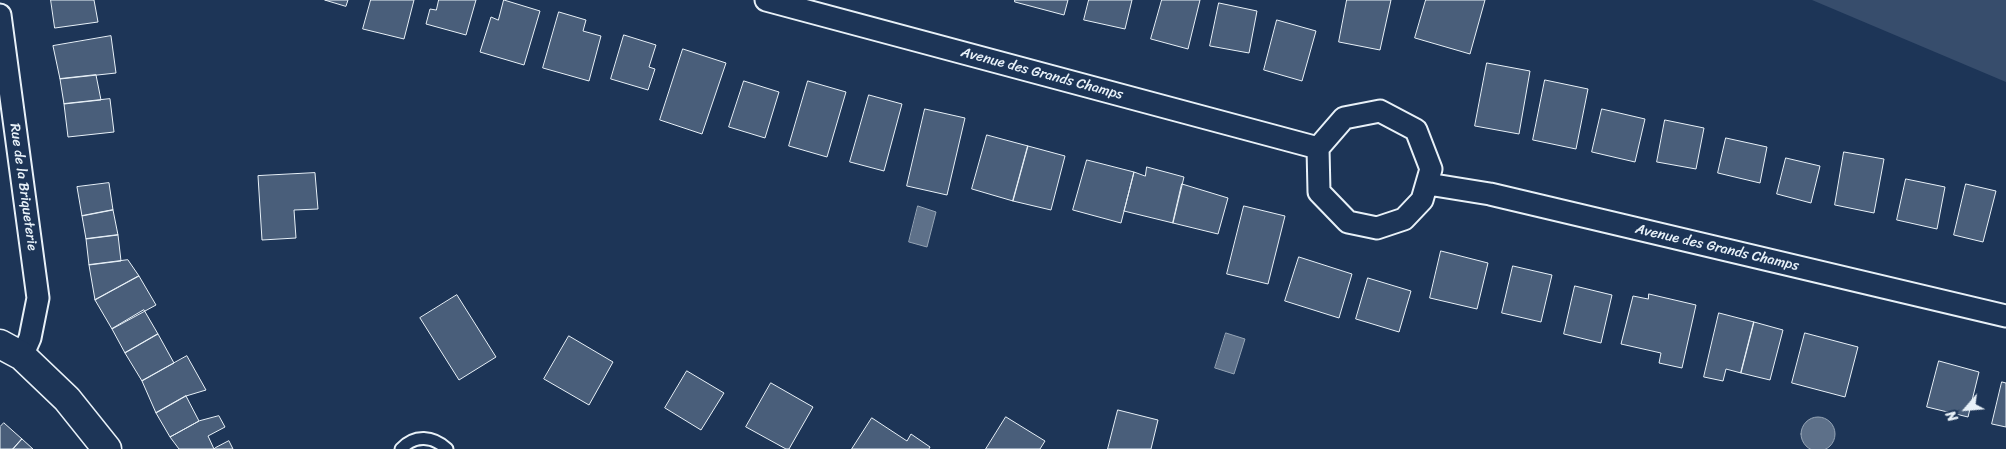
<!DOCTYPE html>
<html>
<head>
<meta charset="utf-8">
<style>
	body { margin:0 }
	#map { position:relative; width:2006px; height:449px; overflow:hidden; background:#1d3557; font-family:Sriracha,sans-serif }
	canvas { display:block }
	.north { position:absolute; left:1941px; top:384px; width:50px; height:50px; -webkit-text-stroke:4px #1d3557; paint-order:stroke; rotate:243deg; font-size:14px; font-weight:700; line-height:20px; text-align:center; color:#e8f1f8 }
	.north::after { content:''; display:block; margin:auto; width:18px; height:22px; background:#e8f1f8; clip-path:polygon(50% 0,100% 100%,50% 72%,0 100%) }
</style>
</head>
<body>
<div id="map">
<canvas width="2006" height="449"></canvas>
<div class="north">N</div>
</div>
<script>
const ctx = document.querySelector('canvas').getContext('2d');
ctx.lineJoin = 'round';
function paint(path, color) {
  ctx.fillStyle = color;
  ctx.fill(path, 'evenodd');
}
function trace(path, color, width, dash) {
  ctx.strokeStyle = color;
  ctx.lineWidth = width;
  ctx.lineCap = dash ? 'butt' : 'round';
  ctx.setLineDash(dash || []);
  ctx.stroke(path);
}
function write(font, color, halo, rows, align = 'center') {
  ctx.font = font + ' Sriracha,sans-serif';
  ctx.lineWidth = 4;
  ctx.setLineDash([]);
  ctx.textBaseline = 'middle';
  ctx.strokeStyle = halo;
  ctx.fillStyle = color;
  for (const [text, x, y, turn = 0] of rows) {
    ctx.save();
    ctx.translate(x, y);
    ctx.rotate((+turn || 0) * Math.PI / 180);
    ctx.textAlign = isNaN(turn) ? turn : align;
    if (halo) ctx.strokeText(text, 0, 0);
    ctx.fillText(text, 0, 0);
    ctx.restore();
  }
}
const green = new Path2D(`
	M1812,0H2006V82Z`);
const water = new Path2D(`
	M918,206L936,212L927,247L909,242Z
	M1226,333L1245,339L1234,374L1215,368Z
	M1801 434a17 17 0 1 1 34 0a17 17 0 1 1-34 0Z`);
const building = new Path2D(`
	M51,0H94L98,22L55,28Z
	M325,0H348L346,6Z
	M371,0H414L404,39L363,29Z
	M439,0H476L466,35L426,24L430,9L436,10Z
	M504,0L540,11L524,65L480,52L491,17L498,20Z
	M1015,0H1068L1064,15L1015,2Z
	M1089,0H1132L1125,29L1084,20Z
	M1162,0H1200L1188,49L1151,39Z
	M1347,0H1391L1380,50L1339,42Z
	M1426,0H1485L1470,54L1415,38Z
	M1219,3L1257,11L1249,53L1210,46Z
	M559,12L586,20L583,31L601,36L589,81L543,68Z
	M1277,20L1316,31L1302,81L1264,70Z
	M624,35L656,45L649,67L655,69L648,90L611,79Z
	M111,36L116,73L60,79L53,46Z
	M683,49L726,63L702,134L660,120Z
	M1487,63L1530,71L1519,134L1475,126Z
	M96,75L101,100L64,104L60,79Z
	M1545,80L1588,89L1576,149L1533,140Z
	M744,81L779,92L765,138L729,127Z
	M808,81L846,92L827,157L789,146Z
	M869,95L902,104L884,171L850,162Z
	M110,99L114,132L68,137L64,104Z
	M925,109L965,118L947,195L907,186Z
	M1602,109L1645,119L1635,162L1592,152Z
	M1665,120L1704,128L1696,169L1657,162Z
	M987,135L1028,146L1013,201L972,189Z
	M1726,138L1767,147L1760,183L1718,173Z
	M1028,146L1065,156L1051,210L1013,201Z
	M1844,152L1884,159L1874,213L1835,205Z
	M1786,158L1820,166L1811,203L1777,194Z
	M1087,160L1134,172L1121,223L1073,210Z
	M1147,167L1184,177L1173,223L1124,211L1134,172L1145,176Z
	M315,173L318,209L294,210L296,238L262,240L258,176Z
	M1906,179L1945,187L1937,229L1897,220Z
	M109,183L113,210L82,216L77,187Z
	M1182,184L1228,198L1218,234L1173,223Z
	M1966,184L1996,191L1983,242L1954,235Z
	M1244,206L1285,216L1268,284L1227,274Z
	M113,210L118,235L86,239L82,216Z
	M118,235L121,261L89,265L86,239Z
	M1441,251L1488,263L1477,309L1430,298Z
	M1299,257L1352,274L1339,318L1285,301Z
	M128,260L139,276L95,300L89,265Z
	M1513,266L1552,275L1541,322L1502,313Z
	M139,276L156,305L112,329L95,300Z
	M1368,278L1411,291L1399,332L1356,319Z
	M1575,286L1612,295L1601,343L1564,334Z
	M1649,294L1696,305L1682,368L1659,363L1661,353L1621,344L1633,296L1648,299Z
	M457,295L496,357L459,380L420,318Z
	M144,310L158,334L125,353L112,329Z
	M1719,313L1754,322L1741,373L1726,369L1723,381L1704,377Z
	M1754,322L1783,330L1770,380L1741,373Z
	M1805,333L1858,347L1845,397L1792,383Z
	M158,334L174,363L142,381L125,353Z
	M569,336L613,362L589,405L544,379Z
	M187,356L206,390L186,396L156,413L142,381Z
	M1939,361L1979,372L1968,417L1927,407Z
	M687,371L724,393L701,430L665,408Z
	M2002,382L2006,383V427L1992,424Z
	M771,383L813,407L789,449H786L746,427Z
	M186,396L199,421L170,437L156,413Z
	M1118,410L1158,420L1151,449H1108Z
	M219,416L225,427L208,436L214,449H179L170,437L199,421Z
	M1006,417L1045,441L1040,449H986Z
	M872,418L907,441L911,434L930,447L929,449H852Z
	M4,423L22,439L13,449H0V427Z
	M22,439L33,449H13Z
	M229,441L233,449H214L215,448Z`);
const service = new Path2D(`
	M401,449C415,434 433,436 447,449`);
const minor = new Path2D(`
	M766,0L1318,148
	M0,15L38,298L30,338L22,356
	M1380,111L1416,130L1431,169L1422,200L1404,219L1377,228L1348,222L1319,192L1318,148L1344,118Z
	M1428,184L1490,194L2006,316`);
const tertiary = new Path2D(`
	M0,344L22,356L67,399L107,449`);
const streetNames = [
	["Avenue des Grands Champs",1042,74,15],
	["Rue de la Briqueterie",23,187,82],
	["Avenue des Grands Champs",1717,248,13]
];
paint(green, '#374d6c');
paint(water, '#5d7089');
trace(water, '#95a4b5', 1);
paint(building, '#495e7a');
trace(building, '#e8f1f8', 1);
trace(service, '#e8f1f8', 15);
trace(minor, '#e8f1f8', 25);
trace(tertiary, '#e8f1f8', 31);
trace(service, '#1d3557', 11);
trace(minor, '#1d3557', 21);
trace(tertiary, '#1d3557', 28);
write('14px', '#e8f1f8', '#1d3557', streetNames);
</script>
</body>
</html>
